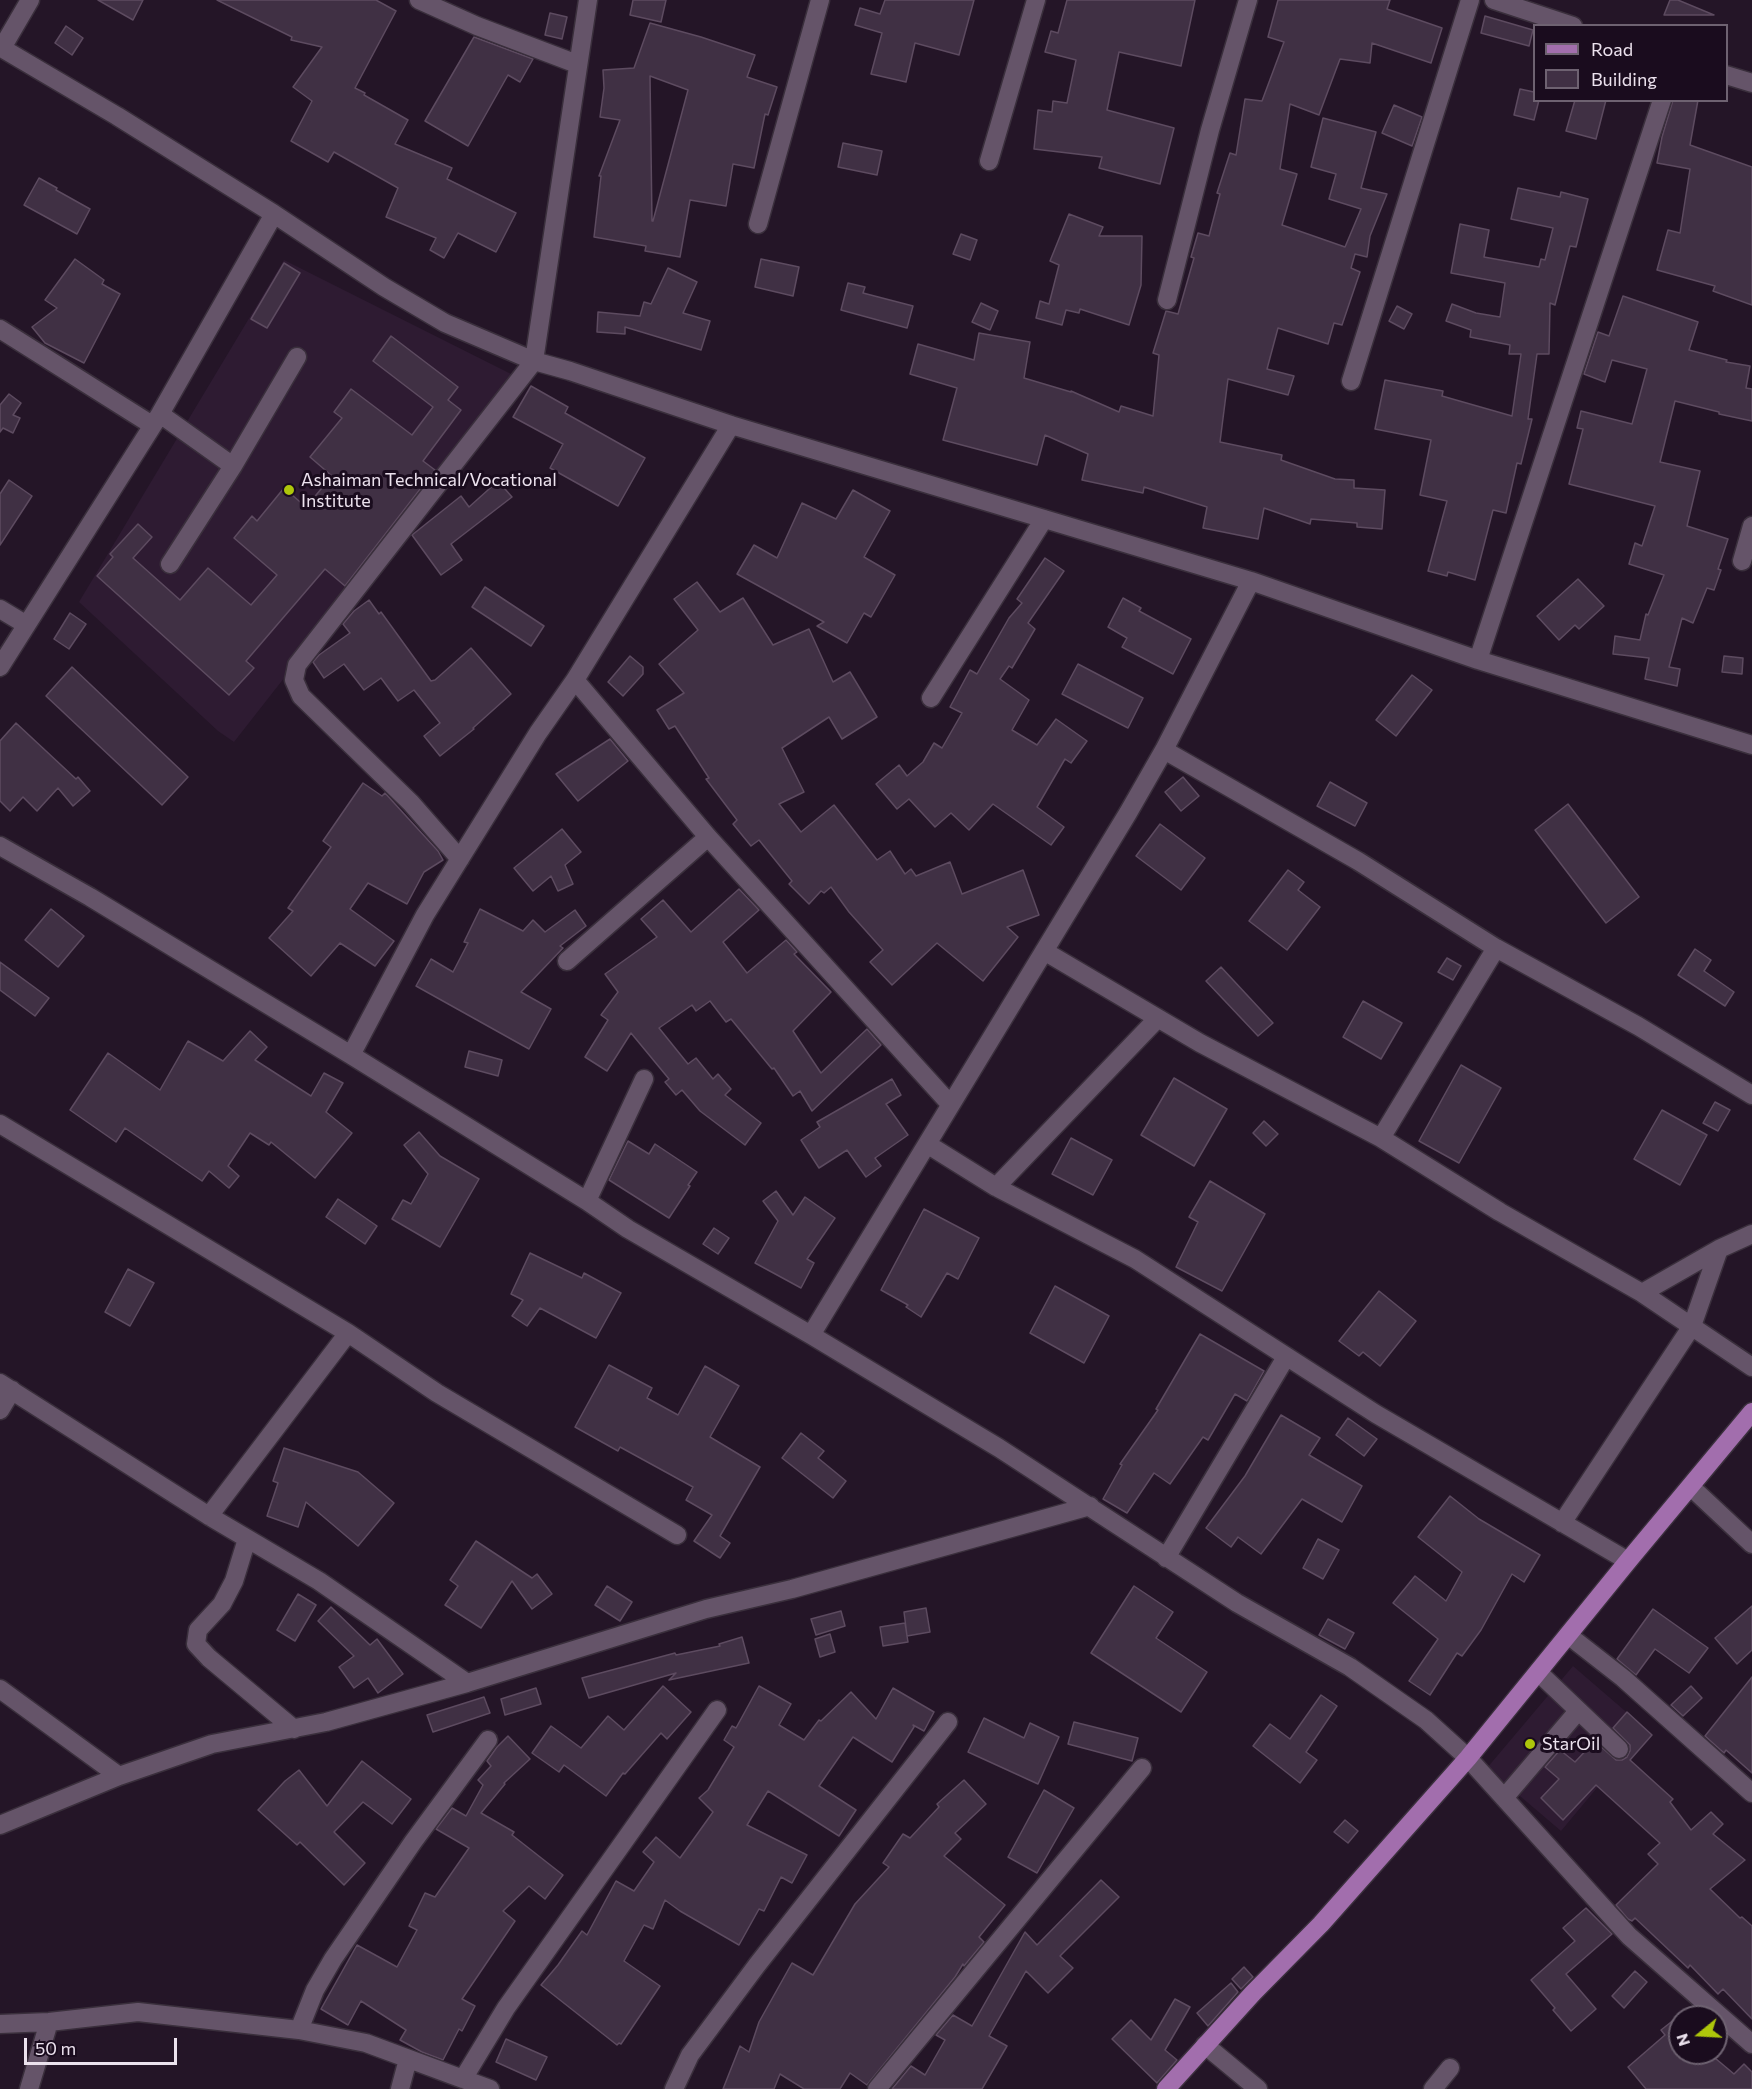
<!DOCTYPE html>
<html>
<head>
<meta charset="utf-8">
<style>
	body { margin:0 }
	#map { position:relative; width:1752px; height:2089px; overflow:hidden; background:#241527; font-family:Commissioner,sans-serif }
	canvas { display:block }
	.legend { position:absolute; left:1533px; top:24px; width:195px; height:78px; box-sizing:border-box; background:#1a0c1e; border:2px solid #6e6271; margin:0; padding:8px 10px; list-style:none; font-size:18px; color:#ece2ee }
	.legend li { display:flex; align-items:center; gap:12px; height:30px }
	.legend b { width:30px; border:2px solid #6e6271 }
	.north { position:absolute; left:1668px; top:2005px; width:60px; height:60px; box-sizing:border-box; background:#1a0c1e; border:2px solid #6e6271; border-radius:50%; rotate:252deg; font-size:16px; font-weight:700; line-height:24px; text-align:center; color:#ece2ee }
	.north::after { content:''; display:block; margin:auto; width:21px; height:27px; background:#aec60b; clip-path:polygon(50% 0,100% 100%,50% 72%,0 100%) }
	.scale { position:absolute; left:24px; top:2038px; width:153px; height:27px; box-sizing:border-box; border:3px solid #ece2ee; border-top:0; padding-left:8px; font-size:18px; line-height:21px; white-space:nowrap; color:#ece2ee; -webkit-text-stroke:4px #1a0c1e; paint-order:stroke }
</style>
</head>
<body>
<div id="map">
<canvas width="1752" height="2089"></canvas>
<ul class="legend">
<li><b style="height:8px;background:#a26ead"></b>Road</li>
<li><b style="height:16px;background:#403044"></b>Building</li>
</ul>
<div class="north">N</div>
<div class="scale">50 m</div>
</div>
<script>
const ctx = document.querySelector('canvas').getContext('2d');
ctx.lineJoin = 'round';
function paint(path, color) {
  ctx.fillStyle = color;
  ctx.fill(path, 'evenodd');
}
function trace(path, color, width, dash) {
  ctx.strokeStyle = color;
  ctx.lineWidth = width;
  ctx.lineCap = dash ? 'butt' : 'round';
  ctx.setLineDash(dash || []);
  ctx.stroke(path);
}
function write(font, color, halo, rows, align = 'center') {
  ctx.font = font + ' Commissioner,sans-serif';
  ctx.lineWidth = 6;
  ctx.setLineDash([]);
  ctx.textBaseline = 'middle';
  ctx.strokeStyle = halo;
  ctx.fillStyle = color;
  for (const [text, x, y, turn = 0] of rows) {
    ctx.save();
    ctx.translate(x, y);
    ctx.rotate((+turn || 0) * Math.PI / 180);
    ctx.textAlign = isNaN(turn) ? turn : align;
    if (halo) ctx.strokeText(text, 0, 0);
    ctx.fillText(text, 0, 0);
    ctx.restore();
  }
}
const built = new Path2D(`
	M284,260L519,378L234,742L218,731L79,602Z
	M1573,1666L1646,1729L1561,1831L1487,1768Z`);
const building = new Path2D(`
	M98,0H143L133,20Z
	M217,0H376L396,11L355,88L365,93L364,95L408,120L395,144L452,168L447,179L516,213L496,252L458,233L444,258L430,250L436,238L386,217L398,188L334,152L328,162L291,141L312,101L293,87L322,47L291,40L292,37Z
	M633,0H666L661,22L630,15Z
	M885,0H974L959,55L915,43L906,82L871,74L882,33L855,25L860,8L880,14Z
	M1067,0H1195L1181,66L1119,52L1107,110L1174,128L1160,184L1099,168L1102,157L1034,149L1038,110L1052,112L1053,101L1067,103L1076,60L1045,52L1051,31L1058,33Z
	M1278,0H1390L1387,9L1442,28L1431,63L1372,43L1370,63L1340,59L1319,115L1290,104L1280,169L1297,174L1282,225L1345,247L1361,209L1329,199L1336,174L1311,167L1323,118L1376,132L1361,188L1387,194L1370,236L1367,257L1355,254L1351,268L1360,272L1342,325L1334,323L1328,344L1278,328L1267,369L1294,376L1288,395L1228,379L1220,442L1282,455L1281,460L1335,479L1354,480V488L1385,490L1382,529L1357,527V523L1311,519L1310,524L1264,508L1258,539L1203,528L1207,507L1144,487L1143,493L1082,480L1088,454L1045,435L1037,465L943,440L957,388L910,374L918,344L974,360L979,333L1030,342L1024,378L1071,392V391L1119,412L1121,406L1153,416L1159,355L1153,353L1166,311L1178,314L1194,258L1191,257L1198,233L1209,236L1220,194L1217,193L1230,153L1236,155L1245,99L1262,101L1284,42L1268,37Z
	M1670,0H1678L1714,15H1664Z
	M550,13L567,17L562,39L545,35Z
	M1485,16L1533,30L1529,46L1481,33Z
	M650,23L701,37L755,55L747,77L777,87L768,115L765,114L754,168L733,164L726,206L690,200L680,257L645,251L646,246L594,237L601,176H599L620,120L600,117L604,88L603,70L634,68ZM650,76L688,90L653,221H652Z
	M66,26L83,38L72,55L55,43Z
	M474,37L533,59L520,82L508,75L468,146L425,121Z
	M1520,89L1534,92V100H1539L1534,120L1514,115Z
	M1575,100H1606L1596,139L1566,131Z
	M1673,100H1698L1690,145L1752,167V305L1713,291L1715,286L1657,270L1668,230L1680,233L1690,169L1657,163L1662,137Z
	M1394,105L1422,117L1412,146L1382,133Z
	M843,143L882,151L877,175L838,167Z
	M39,178L57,188L56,190L90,209L77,234L24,205Z
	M1518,188L1560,197L1561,192L1588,199L1576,247L1570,246L1555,305L1550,303L1549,354H1537L1528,419H1532L1521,464L1517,463L1506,513L1493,510L1475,580L1448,572L1447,576L1428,571L1447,501L1420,495L1431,440L1375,429L1385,380L1443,391L1442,396L1512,416L1521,354H1509L1510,345L1470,337L1471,330L1446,321L1452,304L1476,313L1500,317L1505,283L1451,273L1460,224L1489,230L1484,257L1539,267L1541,259L1545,260L1553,228L1511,219Z
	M1069,214L1103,227L1099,236H1142L1141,285L1129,325L1080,309L1079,313L1066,310L1062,325L1036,318L1040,301L1049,304L1059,265L1050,261Z
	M961,234L977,240L970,260L953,254Z
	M75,259L104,280L102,284L120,294L84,363L45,343L32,327L57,308L45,300Z
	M761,259L799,267L793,296L755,287Z
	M284,263L300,273L267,328L251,319Z
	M668,268L697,282L683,313L710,321L701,350L625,327V334L597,332L598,312L640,316L644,302L651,304Z
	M848,283L865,287L863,293L913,306L907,328L841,310Z
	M1623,296L1698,322L1689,350L1727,360L1726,362L1750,366L1746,388L1752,389V421L1719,414V412L1675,401L1660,462L1700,471L1687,526L1728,539L1718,569L1721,570L1714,590L1707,588L1693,623L1682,618L1669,667L1680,669L1677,686L1645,679L1649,658L1613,654L1615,636L1640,640L1646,614L1648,615L1664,575L1629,564L1635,543L1642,546L1655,506L1569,484L1583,429L1577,428L1581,411L1632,424L1647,369L1612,360L1605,382L1584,374L1598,332L1609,336Z
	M981,303L998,311L990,330L972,322Z
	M1397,306L1412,314L1404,329L1389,321Z
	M391,336L458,387L448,400L461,410L423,461L435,470L345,586L325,569L246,661L254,668L229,695L97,576L113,557L110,554L138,524L152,537L133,558L180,600L208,568L251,605L277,575L234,538L252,516L257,521L284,488L306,507L332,476L310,457L342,418L334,412L351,389L412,435L433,407L373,361Z
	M531,386L568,407L565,413L645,458L618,506L550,468L563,444L513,417Z
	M9,394L21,403L13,415L20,418L13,433L3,428L0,432V405Z
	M9,480L32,496L0,545V494Z
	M498,481L512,497L451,544L462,560L441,575L412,535L461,496L469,507Z
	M853,490L890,511L864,557L895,575L871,617L864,613L847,643L817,626L824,622L737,574L754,545L777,558L802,503L836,519Z
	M1045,558L1064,571L1028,623L1035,629L1012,668L1009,666L1000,679L1029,700L1012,730L1037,745L1056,719L1087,741L1071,763L1065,759L1037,807L1064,827L1051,845L993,804L969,830L951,813L935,827L909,799L897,809L876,784L899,765L907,776L923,762L934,743L942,748L962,713L950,707L970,670L977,674L1009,618L1022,603L1017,599Z
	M1578,579L1604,606L1579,629L1575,625L1559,640L1537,616Z
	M697,582L720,612L743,598L773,645L809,629L833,682L850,672L877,717L842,739L829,717L782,748L804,792L779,804L801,832L834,805L877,860L890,851L905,874L911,869L916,876L950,862L962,894L1023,870L1039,915L1007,927L1018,937L983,981L937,943L892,985L870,962L883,950L849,912L831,887L824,893L821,891L809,904L789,884L792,881L759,840L751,846L733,824L737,820L706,779L709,778L675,726L669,729L657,710L684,693L659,664L698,630L674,599Z
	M485,587L544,626L531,646L472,607Z
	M1123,598L1141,608L1139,611L1191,639L1173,674L1122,647L1127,638L1108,627Z
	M369,600L379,614L381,612L431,681L435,680L471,648L511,694L473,728L474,729L440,756L424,736L440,723L414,690L398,701L381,678L364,690L344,664L324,678L313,662L319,655L350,633L343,624L354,611Z
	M70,613L86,624L69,649L54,639Z
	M630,656L643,667V674L623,696L608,682Z
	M1724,656L1743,658L1742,674L1722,672Z
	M1078,664L1143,698L1128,728L1062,694Z
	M72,667L188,777L162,805L46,696Z
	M1412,675L1432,690L1396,736L1376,720Z
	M16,723L76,779L78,777L90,791L73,806L58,788L37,811L23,797L10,811L0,801V741Z
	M610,739L628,761L578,801L556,774Z
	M1183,777L1199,796L1181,811L1165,792Z
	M1330,782L1367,803L1355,826L1317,806Z
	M363,783L382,796L385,793L438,851L443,860L424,872L407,904L368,883L350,909L394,941L375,966L340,943L311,976L269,938L293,911L288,908L331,847L323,841Z
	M1568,804L1639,897L1606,923L1535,830Z
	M1160,824L1205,858L1181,890L1136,856Z
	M562,829L581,852L565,865L573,884L558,891L551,876L533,891L514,868Z
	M1288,870L1304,882L1298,890L1320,907L1287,950L1249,921Z
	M739,889L759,910L723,942L747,973L786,940L797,952L794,954L831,992L793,1031L821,1073L867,1029L881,1045L812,1111L800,1091L793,1096L774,1068L772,1069L731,1019L726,1022L710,1001L696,1011L692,1005L659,1028L688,1064L696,1058L713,1079L718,1074L731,1089L725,1095L761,1123L745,1145L700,1111L682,1090L676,1095L665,1082L669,1079L631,1033L607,1071L585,1057L608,1020L601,1015L618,992L605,974L657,937L641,919L663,900L691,932Z
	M51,909L84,936L58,967L25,940Z
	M480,909L523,931L533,920L545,932L575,910L586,926L560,946L563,948L521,992L551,1009L529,1049L416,986L431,959L453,972L468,943L464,942Z
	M1695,949L1711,960L1704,971L1734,992L1725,1006L1678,975Z
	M1447,958L1461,966L1453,980L1438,972Z
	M0,962L49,998L35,1016L0,990Z
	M1221,967L1273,1023L1258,1036L1206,981Z
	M1363,1001L1402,1023L1381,1059L1343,1037Z
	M250,1031L267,1047L255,1060L311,1096L324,1073L343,1083L326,1112L352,1133L315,1178L271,1142L269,1145L250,1133L228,1166L239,1176L229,1188L209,1171L202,1181L125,1128L116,1142L70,1110L108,1053L160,1090L188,1041L223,1061Z
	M469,1051L502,1060L498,1076L465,1067Z
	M1461,1065L1501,1088L1459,1163L1419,1141Z
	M1174,1078L1227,1109L1194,1166L1141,1135Z
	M892,1079L901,1095L886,1104L908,1135L875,1158L881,1166L866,1177L847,1150L819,1168L801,1140L820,1127L817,1122Z
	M1715,1102L1730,1110L1718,1131L1703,1123Z
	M1662,1110L1707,1135L1680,1185L1634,1159Z
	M1264,1121L1278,1134L1266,1146L1253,1133Z
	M419,1132L440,1156L479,1179L440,1247L392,1219L403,1200L411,1204L428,1174L404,1145Z
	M1071,1138L1112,1160L1093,1195L1052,1174Z
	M628,1141L649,1154L655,1144L697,1172L688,1185L690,1186L669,1218L609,1180Z
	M1210,1181L1265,1214L1222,1291L1176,1267L1198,1222L1189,1217Z
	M776,1191L793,1215L805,1197L835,1218L807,1259L814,1263L801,1288L755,1263L778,1221L763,1201Z
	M338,1199L377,1226L365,1244L326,1217Z
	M924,1209L979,1238L958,1279L947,1273L921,1317L906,1307L908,1305L881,1290Z
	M714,1228L729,1238L718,1254L703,1244Z
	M530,1253L582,1278L584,1273L621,1293L596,1338L540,1308L527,1326L512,1316L523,1300L511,1294Z
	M128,1269L154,1283L130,1326L105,1312Z
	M1055,1286L1109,1316L1084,1363L1030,1333Z
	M1379,1291L1416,1321L1380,1366L1363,1352L1359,1356L1339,1341Z
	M1200,1334L1264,1371L1247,1401L1235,1394L1208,1440L1203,1437L1170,1484L1154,1473L1127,1513L1103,1499L1122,1465L1120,1464L1158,1410L1156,1409Z
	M609,1365L652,1388L647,1398L678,1415L705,1366L739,1386L710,1437L760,1467L720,1536L730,1543L720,1558L694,1541L712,1515L686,1500L693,1487L620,1447L618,1451L575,1427Z
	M1281,1415L1320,1438L1309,1455L1362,1486L1342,1522L1302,1499L1261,1554L1238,1537L1231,1547L1206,1528L1245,1476Z
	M1348,1418L1377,1439L1364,1456L1336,1435Z
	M801,1433L824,1451L818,1458L846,1481L833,1498L782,1458Z
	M284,1448L358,1472L394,1503L358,1546L306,1502L298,1527L267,1516L278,1483L273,1481Z
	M1450,1496L1479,1519L1540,1555L1524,1582L1512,1574L1481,1630L1462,1656L1457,1653L1430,1695L1409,1681L1438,1639L1393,1603L1415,1576L1446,1601L1462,1572L1418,1537Z
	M1318,1539L1339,1550L1323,1579L1303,1568Z
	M476,1541L532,1578L537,1574L552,1594L532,1609L512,1581L481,1628L445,1605L458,1586L450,1580Z
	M607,1586L632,1602L620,1621L595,1605Z
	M1134,1586L1173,1612L1156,1638L1207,1672L1181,1712L1091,1653Z
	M298,1594L316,1605L295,1641L277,1630Z
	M1752,1606V1650L1737,1664L1715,1638Z
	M331,1607L370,1645L377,1639L403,1674L378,1693L368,1678L354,1688L339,1667L354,1656L318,1621Z
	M926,1608L930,1632L907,1636L904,1612Z
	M1653,1609L1708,1648L1689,1673L1655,1649L1636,1675L1617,1659Z
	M841,1611L845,1626L816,1635L811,1619Z
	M1328,1619L1354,1633L1345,1649L1319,1635Z
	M905,1623L908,1642L883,1646L880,1627Z
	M830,1634L835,1652L820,1657L815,1639Z
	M742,1637L749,1663L669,1680L676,1673L589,1698L582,1678L675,1653L676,1655L720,1646L719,1644Z
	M1752,1677V1773L1726,1750L1724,1753L1705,1736Z
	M663,1686L691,1712L667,1739L661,1733L625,1774L623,1773L606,1796L564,1765L559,1772L532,1753L551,1726L581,1748L608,1716L624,1730Z
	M759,1686L791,1704L779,1725L804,1740L819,1720L821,1721L851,1692L876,1719L893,1688L934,1712L924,1731L913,1725L914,1727L892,1762L853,1737L819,1786L856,1810L839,1836L768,1791L747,1825L807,1855L792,1883L781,1877L764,1911L759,1909L739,1945L680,1911L665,1900L653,1929L644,1925L624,1961L660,1986L621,2044L619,2043L617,2045L541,1985L558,1965L582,1931L587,1935L616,1881L634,1891L654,1862L643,1852L656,1837L680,1858L713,1812L699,1798L708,1790L734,1747L724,1740L732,1726L736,1728Z
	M1691,1686L1702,1698L1683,1716L1671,1705Z
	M536,1688L541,1704L505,1715L501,1699Z
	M1321,1695L1337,1706L1306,1752L1317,1760L1300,1783L1253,1746L1270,1724L1290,1739Z
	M484,1697L490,1713L433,1732L427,1715Z
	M1627,1712L1652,1735L1630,1760L1673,1799L1670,1802L1691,1830L1711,1812L1723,1824L1713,1834L1745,1860L1710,1889L1740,1918L1742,1917L1752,1926V2019L1723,1989L1718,1994L1690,1965L1688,1968L1635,1918L1632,1921L1628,1919L1616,1905L1658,1864L1648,1854L1660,1843L1596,1785L1563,1820L1541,1798L1559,1779L1545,1767L1560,1750L1575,1762L1593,1743L1596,1746L1598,1744L1616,1760H1622L1627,1757L1630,1751V1745L1613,1728Z
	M984,1718L1024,1738L1030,1723L1059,1737L1038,1784L968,1752Z
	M1074,1722L1138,1738L1132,1761L1068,1744Z
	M508,1736L530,1759L504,1783L505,1784L481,1813L514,1832L512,1835L563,1875L545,1899L529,1886L503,1911L515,1921L462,1999L475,2006L462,2031L459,2029L443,2060L422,2052L400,2040L406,2030L361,2001L348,2025L321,2009L357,1945L397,1967L417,1930L409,1926L425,1893L435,1897L469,1848L436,1829L452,1808L466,1816L483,1785L478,1780L491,1766L487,1761L497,1747Z
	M362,1761L411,1799L392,1824L363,1802L334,1832L365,1863L344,1885L300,1842L297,1845L258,1810L285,1781L299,1770L327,1806Z
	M964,1780L986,1804L955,1833L961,1839L944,1856L1005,1905L979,1937L984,1942L964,1966L963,1964L955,1977L867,2085L850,2073L840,2089H804L780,2074L774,2089H723L740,2046L749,2052L759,2022L792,1963L813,1975L855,1904L889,1867L883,1863L903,1834L910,1838L939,1807L937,1804Z
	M1044,1790L1074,1808L1037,1873L1008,1857Z
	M1345,1820L1358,1831L1348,1843L1334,1832Z
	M1101,1880L1119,1897L1060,1956L1073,1968L1048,1993L1026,1971L989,2036L1007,2046L982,2089H892L911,2066L925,2075L945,2040L936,2035L953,2015L972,2026L1025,1932L1037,1945Z
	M1586,1908L1612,1934L1566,1974L1596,2009L1571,2031L1553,2010L1555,2008L1531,1980L1575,1941L1563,1928Z
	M1244,1967L1253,1977L1241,1989L1232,1979Z
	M1635,1971L1647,1982L1624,2008L1612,1996Z
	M1231,1983L1238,1992L1208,2026L1197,2013Z
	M1175,1999L1190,2007L1165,2050L1177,2060L1157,2083L1112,2039L1131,2020L1151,2040Z
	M1680,2015V2053H1709L1734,2074L1744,2064L1752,2072V2089H1646L1628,2067L1665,2035L1661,2030Z
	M506,2039L547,2057L536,2080L496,2062Z`);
const minor = new Path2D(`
	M419,0L477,26L577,64
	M1494,0L1573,26
	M0,47L117,116L274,214L384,287L445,323L534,361L570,371L731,425L1251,581L1478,660L1752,745
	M2,48L30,0
	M1726,75L1752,83
	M989,161L1036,0
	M758,224L820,0
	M1167,300L1210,130L1248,0
	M0,329L152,425
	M1351,381L1470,0
	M160,414L233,466
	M1742,561L1752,526
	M170,564L233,466L297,357
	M0,609L25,624
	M1478,660L1662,100
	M0,667L160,414L274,214
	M575,680L708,837L950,1104
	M931,698L1044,519
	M1164,750L1358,861L1496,948L1638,1026L1752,1095
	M0,846L90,897L351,1055L587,1201L628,1229L811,1335L999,1448L1237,1603L1350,1667L1426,1720L1468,1758L1629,1936L1752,2044
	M460,859L411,803L301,696L294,680L297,665L534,361L588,0
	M1044,951L1200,1043L1381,1138L1500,1212L1642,1293L1752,1367
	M567,961L708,837
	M351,1055L425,915L538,733L575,680L731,425
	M0,1124L348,1333L437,1393L677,1535
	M1381,1138L1496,948
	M927,1144L996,1187L1135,1259L1376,1414L1628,1561
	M996,1187L1158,1018
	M587,1201L644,1079
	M1642,1293L1719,1249L1752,1234
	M811,1335L1128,813L1164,750L1251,581
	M0,1383L209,1516L319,1581L467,1683
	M0,1410L12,1390
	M1691,1487L1752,1544
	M209,1516L348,1333
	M1562,1523L1692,1326L1719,1249
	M247,1539L234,1581L222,1604L198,1630L196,1644L209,1658L294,1729
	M1166,1558L1286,1357
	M1568,1635L1623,1678L1752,1793
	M1538,1672L1619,1749
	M0,1689L119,1776
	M1504,1798L1578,1711
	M0,1825L119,1776L212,1744L326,1722L467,1683L706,1609L792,1589L1090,1506
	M0,2024L49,2022L138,2012L299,2030L366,2043L490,2089
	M299,2030L315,1990L333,1959L413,1842L488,1740
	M1205,2045L1258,2089
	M463,2079L506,2008L717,1710
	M29,2089L49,2022
	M400,2089L408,2059
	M674,2089L690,2055L757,1965L948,1722
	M877,2089L1142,1768
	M1433,2089L1450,2068`);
const major = new Path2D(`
	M1166,2089L1253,1993L1321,1924L1468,1758L1628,1561L1752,1412`);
const markers = [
	[289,490,6,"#aec60b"],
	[1530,1744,6,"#aec60b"]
];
const poiNames = [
	["Ashaiman Technical/Vocational",301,480],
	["Institute",301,501],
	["StarOil",1542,1744]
];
paint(built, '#2e1b32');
paint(building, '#403044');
trace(building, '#5d4b60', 1.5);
trace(minor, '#3a2f3c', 21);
trace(major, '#3a2f3c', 21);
trace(minor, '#655469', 18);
trace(major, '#a26ead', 18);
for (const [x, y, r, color] of markers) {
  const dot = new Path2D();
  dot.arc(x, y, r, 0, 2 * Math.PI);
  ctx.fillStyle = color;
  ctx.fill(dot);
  trace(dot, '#1a0c1e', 2);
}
write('18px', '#ece2ee', '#1a0c1e', poiNames, 'left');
</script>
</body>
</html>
